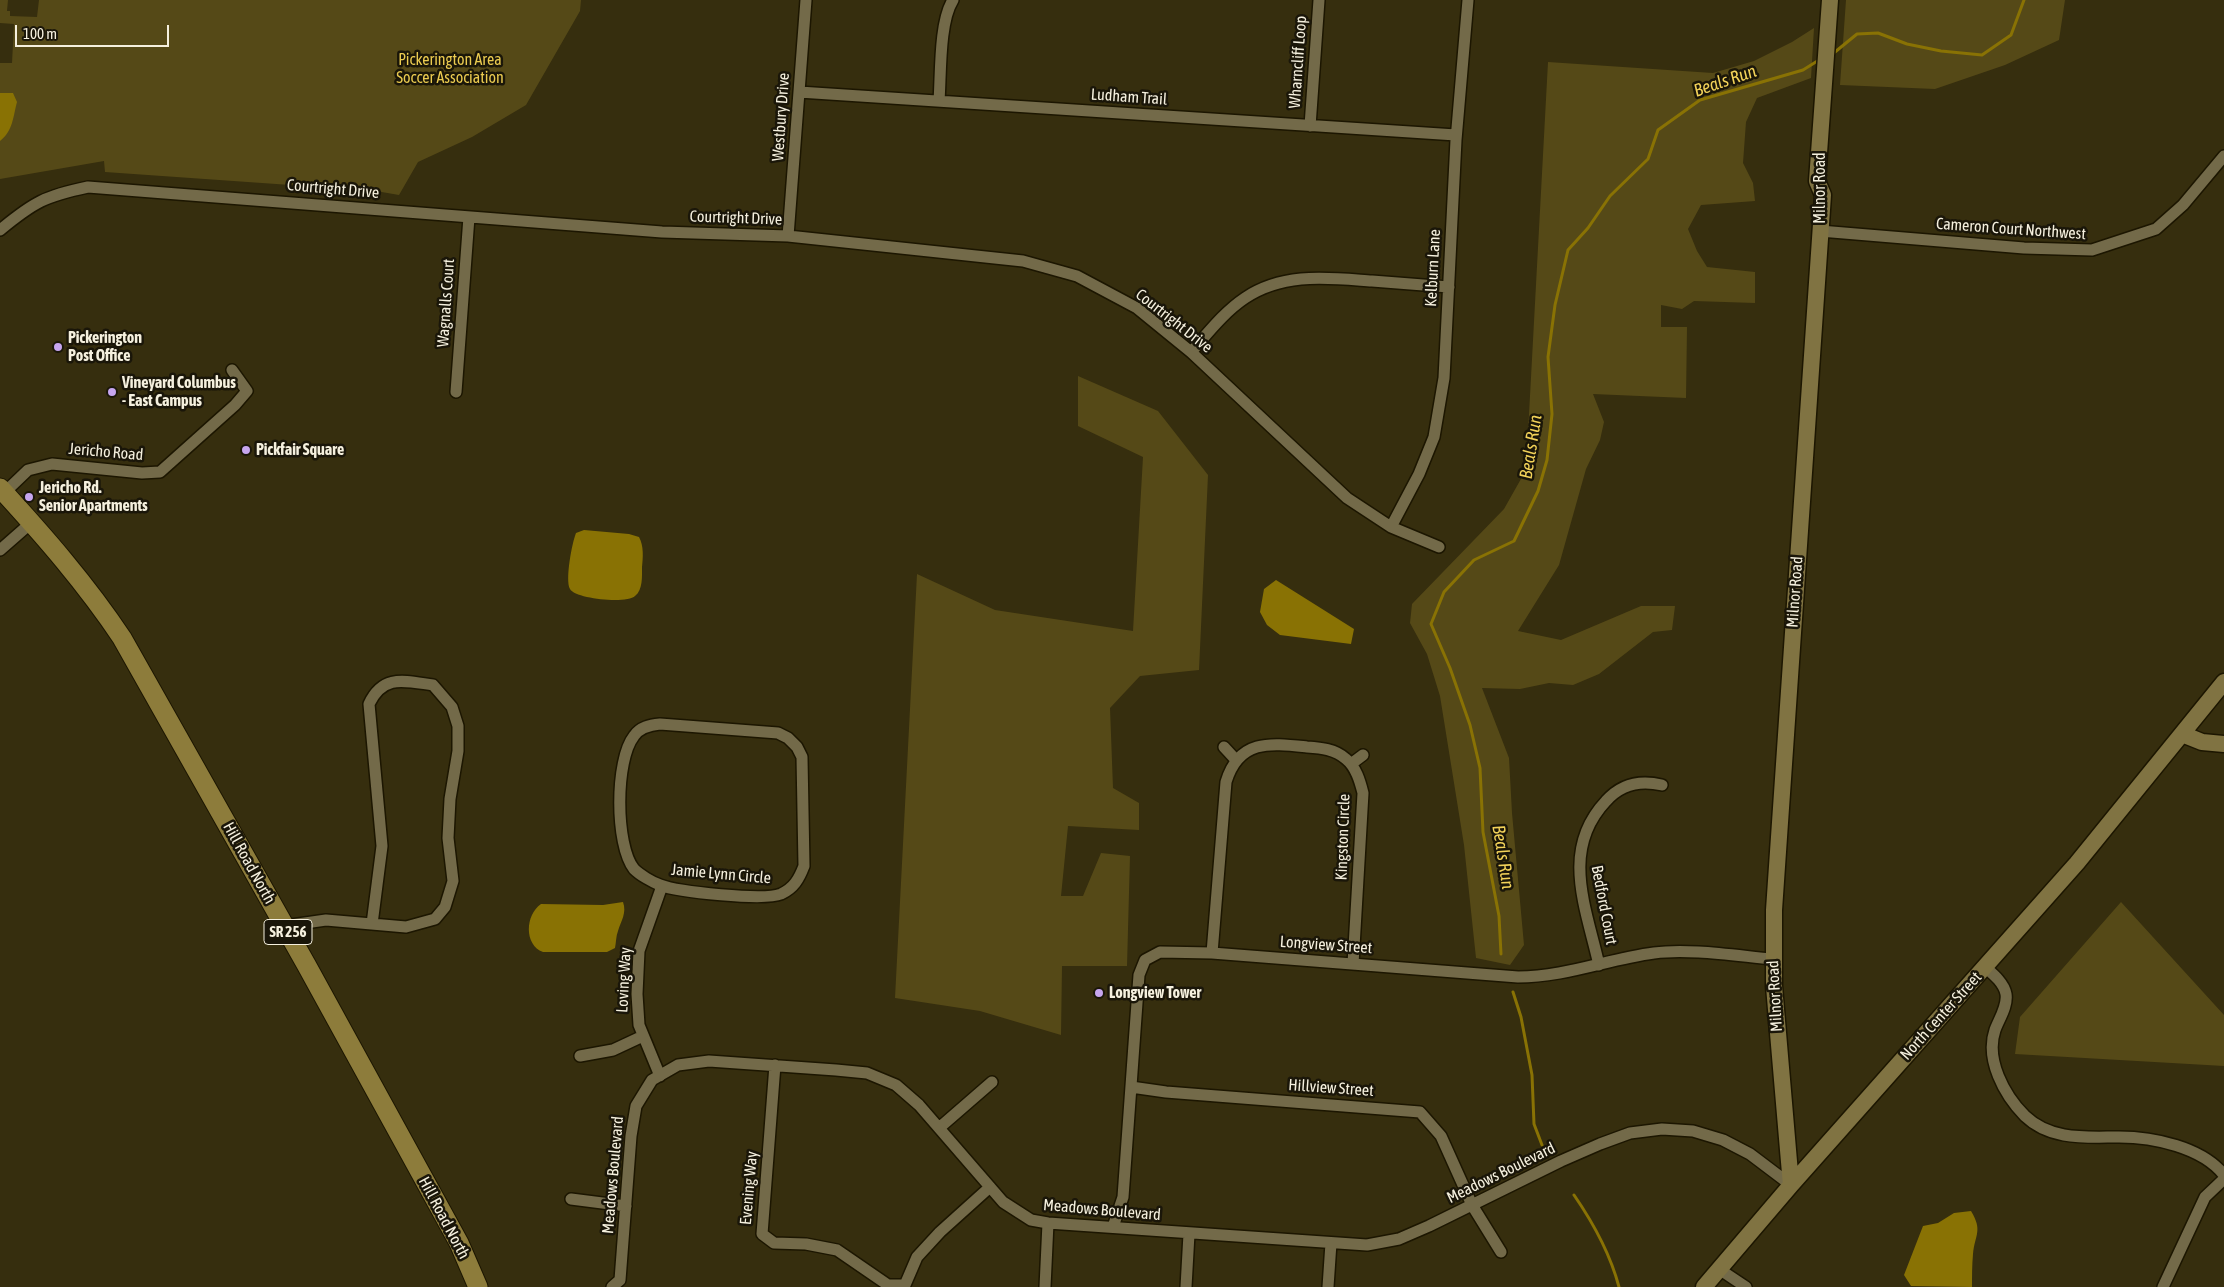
<!DOCTYPE html>
<html>
<head>
<meta charset="utf-8">
<style>
	body { margin:0 }
	#map { position:relative; width:2224px; height:1287px; overflow:hidden; background:#362e0e; font-family:"Asap Condensed",sans-serif }
	canvas { display:block }
	.scale { position:absolute; left:15px; top:25px; width:154px; height:22px; box-sizing:border-box; border:2px solid #f5f0de; border-top:0; padding-left:6px; font-size:15px; line-height:18px; white-space:nowrap; color:#f5f0de; -webkit-text-stroke:4px #1a1609; paint-order:stroke }
</style>
</head>
<body>
<div id="map">
<canvas width="2224" height="1287"></canvas>
<div class="scale">100 m</div>
</div>
<script>
const ctx = document.querySelector('canvas').getContext('2d');
ctx.lineJoin = 'round';
function paint(path, color) {
  ctx.fillStyle = color;
  ctx.fill(path, 'evenodd');
}
function trace(path, color, width, dash) {
  ctx.strokeStyle = color;
  ctx.lineWidth = width;
  ctx.lineCap = dash ? 'butt' : 'round';
  ctx.setLineDash(dash || []);
  ctx.stroke(path);
}
function write(font, color, halo, rows, align = 'center') {
  ctx.font = font + ' "Asap Condensed",sans-serif';
  ctx.lineWidth = 5;
  ctx.setLineDash([]);
  ctx.textBaseline = 'middle';
  ctx.strokeStyle = halo;
  ctx.fillStyle = color;
  for (const [text, x, y, turn = 0] of rows) {
    ctx.save();
    ctx.translate(x, y);
    ctx.rotate((+turn || 0) * Math.PI / 180);
    ctx.textAlign = isNaN(turn) ? turn : align;
    if (halo) ctx.strokeText(text, 0, 0);
    ctx.fillText(text, 0, 0);
    ctx.restore();
  }
}
const green = new Path2D(`
	M0,0H8L7,11H10V16L37,17L39,0H581L580,11L526,105L472,137L418,162L399,195L376,191L105,172L104,161L0,179V63H12L14,24L0,23Z
	M1846,0H2065L2059,40L2005,65L1935,89L1840,85Z
	M1814,28L1811,78L1757,98L1746,122L1743,163L1753,183L1755,201L1701,205L1688,229L1697,251L1707,267L1755,272V303L1694,301L1682,309L1661,305V327H1687L1686,398L1593,394L1604,422L1600,440L1586,469L1559,565L1518,631L1561,640L1641,606H1675L1672,630L1653,632L1599,674L1573,685L1549,683L1520,689L1482,688L1509,758L1512,813L1524,945L1510,965L1476,958L1464,845L1440,696L1427,654L1410,623L1412,604L1504,509L1526,470L1548,62L1713,73L1754,61L1792,42Z
	M1078,376L1158,411L1208,475L1199,670L1140,676L1110,708L1113,788L1139,803V830L1068,826L1061,896H1083L1101,853L1130,856L1127,966H1062L1061,1035L980,1011L895,998L917,574L995,610L1133,631L1143,457L1078,426Z
	M2121,902L2224,1015V1066L2015,1054L2020,1017Z`);
const water = new Path2D(`
	M0,93H13L17,102C13,117 13,131 0,141Z
	M584,530L629,534L639,537C644,546 643,558 642,567C642,576 643,590 635,596C627,604 575,599 570,589C565,580 572,543 576,533Z
	M1276,580L1354,629L1351,644L1280,635L1267,625L1260,612L1264,589Z
	M623,902C627,913 621,921 618,931C616,936 616,943 615,948L607,952H543C524,945 525,915 541,904L603,905Z
	M1971,1211C1983,1231 1975,1234 1973,1254C1972,1265 1972,1276 1972,1287L1911,1286L1904,1275L1923,1226L1938,1223L1954,1213Z`);
const stream = new Path2D(`
	M1835,52L1857,34L1878,33L1907,44L1941,51L1982,55L2011,35L2024,0
	M1501,954L1499,916L1483,832L1480,768L1470,725L1450,668L1431,624L1444,592L1474,560L1514,541L1538,491L1547,460L1552,414L1548,357L1555,305L1568,250L1588,228L1610,196L1648,159L1658,130L1700,100L1803,70L1819,60
	M1513,992L1521,1017L1532,1075L1534,1124L1542,1145
	M1574,1195C1594,1224 1610,1253 1619,1287`);
const street = new Path2D(`
	M799,92L1456,135
	M939,101C941,74 939,22 953,0
	M1310,126L1319,0
	M0,230C34,202 45,196 88,187L662,232L788,236L1023,261L1077,276L1137,308L1191,352L1347,498L1391,527L1439,547
	M1820,231L2024,248L2092,250L2156,229L2183,205L2224,156
	M788,236L806,0
	M1191,352C1208,333 1224,312 1245,298C1284,272 1328,278 1372,281C1397,283 1423,285 1449,287
	M456,392L469,217
	M4,493L28,470L52,464L142,473L160,472L235,405L247,391L232,370
	M1391,527L1419,474L1434,437L1444,378L1456,140L1468,0
	M0,550L32,522
	M660,724L778,733L788,738L797,747L802,757L804,866C799,879 794,888 781,894C764,901 678,892 660,885C652,882 640,875 634,869C615,845 615,760 634,736C640,727 650,725 660,724Z
	M1224,747L1236,760
	M1351,764L1363,755
	M284,926L326,920L406,927L435,919L445,907L453,881L448,838L450,799L458,751V726L452,707L433,685C404,681 383,674 369,704L382,846L372,924
	M1212,953L1226,782C1239,739 1270,743 1307,747C1321,748 1335,749 1346,759C1356,767 1360,781 1363,793L1353,964
	M1599,965C1586,907 1560,850 1606,801C1621,784 1641,780 1662,785
	M1985,967C1993,974 2004,983 2006,994C2008,1006 1999,1019 1995,1030C1985,1059 2004,1095 2025,1116C2051,1141 2087,1137 2119,1137C2153,1137 2202,1147 2224,1175
	M580,1056L613,1050L643,1036
	M775,1065L762,1234L774,1243L806,1244L837,1250L888,1285H905L917,1257L940,1232L990,1187
	M660,1076L639,1025L637,994L639,951L662,886
	M1131,1087L1166,1092L1420,1112L1441,1136L1472,1205L1501,1252
	M939,1128L992,1082
	M571,1199L626,1206
	M1113,1227L1123,1197L1139,975L1145,960L1160,952L1212,953L1518,977C1565,977 1608,959 1654,953C1688,948 1738,956 1773,959
	M1719,1269L1746,1287
	M612,1287L620,1280L631,1136L636,1106L652,1080L678,1065L709,1061L836,1070L867,1073L896,1085L919,1105L1003,1202L1031,1220L1048,1223L1367,1245L1399,1239L1429,1226L1561,1161L1600,1144L1630,1133L1662,1129L1693,1131L1723,1140L1750,1154L1791,1185
	M1045,1287L1048,1223
	M1186,1287L1189,1234
	M1328,1287L1331,1243
	M2163,1287L2205,1197L2224,1179`);
const secondary = new Path2D(`
	M2182,734L2202,742L2224,744
	M1791,1185L1774,986V910L1823,195L1817,181L1830,0
	M1704,1287L1791,1185L2077,863L2224,682`);
const primary = new Path2D(`
	M0,488C44,536 86,584 122,638L307,966L459,1243L478,1287`);
const markers = [
	[58,347,5,"#c7a6ef"],
	[112,392,5,"#c7a6ef"],
	[246,450,5,"#c7a6ef"],
	[29,497,5,"#c7a6ef"],
	[1099,993,5,"#c7a6ef"]
];
const shields = [
	[288,932,48]
];
const shieldNames = [
	["SR 256",288,932]
];
const parkNames = [
	["Pickerington Area",450,60],
	["Soccer Association",450,78]
];
const streetNames = [
	["Wharncliff Loop",1298,62,-86],
	["Ludham Trail",1129,97,4],
	["Westbury Drive",781,117,-86],
	["Milnor Road",1820,188,-90],
	["Courtright Drive",333,189,5],
	["Courtright Drive",736,218,2],
	["Cameron Court Northwest",2011,229,4],
	["Kelburn Lane",1433,268,-87],
	["Wagnalls Court",446,303,-86],
	["Courtright Drive",1174,321,38],
	["Jericho Road",106,452,5],
	["Milnor Road",1795,592,-86],
	["Kingston Circle",1343,837,-88],
	["Hill Road North",249,863,61],
	["Jamie Lynn Circle",721,874,5],
	["Bedford Court",1604,905,79],
	["Longview Street",1326,945,4],
	["Loving Way",624,980,-87],
	["Milnor Road",1775,996,-93],
	["North Center Street",1941,1016,-48],
	["Hillview Street",1331,1088,4],
	["Meadows Boulevard",1501,1173,-26],
	["Meadows Boulevard",613,1175,-85],
	["Evening Way",749,1188,-85],
	["Meadows Boulevard",1102,1210,5],
	["Hill Road North",444,1218,62]
];
const poiNames = [
	["Pickerington",68,338],
	["Post Office",68,356],
	["Vineyard Columbus",122,383],
	["- East Campus",122,401],
	["Pickfair Square",256,450],
	["Jericho Rd.",39,488],
	["Senior Apartments",39,506],
	["Longview Tower",1109,993]
];
const waterNames = [
	["Beals Run",1725,81,-19],
	["Beals Run",1531,447,-81],
	["Beals Run",1503,857,81]
];
paint(green, '#554917');
paint(water, '#897204');
trace(stream, '#897204', 3);
trace(street, '#1c1601', 14);
trace(secondary, '#1c1601', 19);
trace(primary, '#1c1601', 21);
trace(street, '#736a49', 11);
trace(secondary, '#807342', 16);
trace(primary, '#8d7c3b', 19);
for (const [x, y, r, color] of markers) {
  const dot = new Path2D();
  dot.arc(x, y, r, 0, 2 * Math.PI);
  ctx.fillStyle = color;
  ctx.fill(dot);
  trace(dot, '#1a1609', 2);
}
for (const [x, y, w] of shields) {
  const box = new Path2D();
  box.roundRect(x - w / 2, y - 12.5, w, 25, 4);
  ctx.fillStyle = '#1a1609';
  ctx.fill(box);
  trace(box, '#f5f0de', 1);
}
write('bold 15px', '#f5f0de', null, shieldNames);
write('16px', '#ebcb50', '#1a1609', parkNames);
write('16px', '#f5f0de', '#1a1609', streetNames);
write('bold 16px', '#f5f0de', '#1a1609', poiNames, 'left');
write('italic 18px', '#f2d259', '#1a1609', waterNames);
</script>
</body>
</html>
